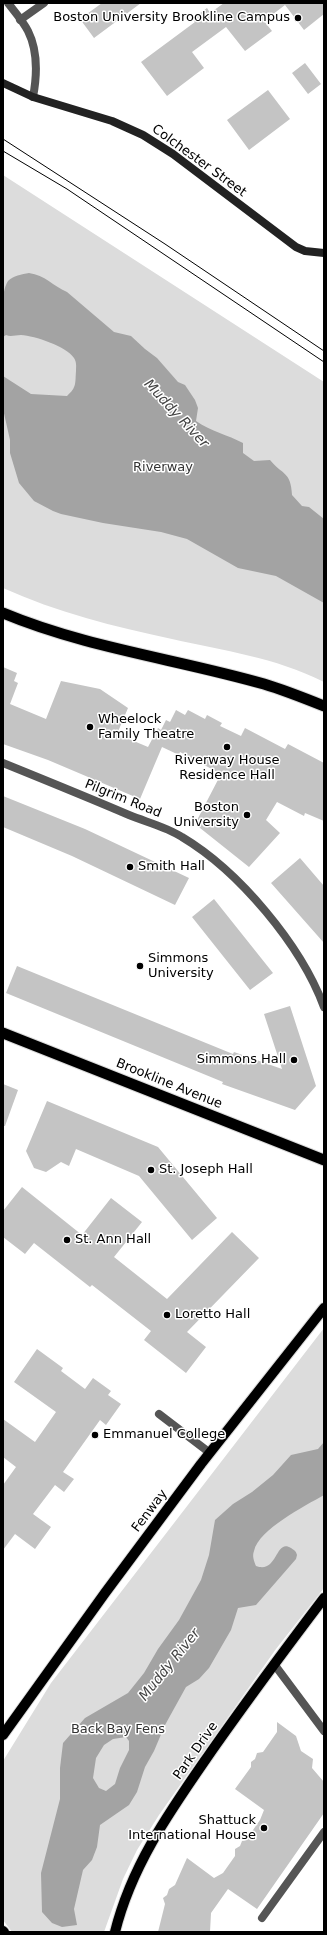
<!DOCTYPE html>
<html>
<head>
<meta charset="utf-8">
<style>
	body { margin:0 }
	#map { position:relative; width:327px; height:1935px; overflow:hidden; background:#fff; font-family:"DejaVu Sans",sans-serif }
	canvas { display:block }
	.frame { position:absolute; inset:0; border:4px solid #000; pointer-events:none }
</style>
</head>
<body>
<div id="map">
<canvas width="327" height="1935"></canvas>
<div class="frame"></div>
</div>
<script>
const ctx = document.querySelector('canvas').getContext('2d');
ctx.lineJoin = 'round';
function paint(path, color) {
  ctx.fillStyle = color;
  ctx.fill(path, 'evenodd');
}
function trace(path, color, width, dash) {
  ctx.strokeStyle = color;
  ctx.lineWidth = width;
  ctx.lineCap = dash ? 'butt' : 'round';
  ctx.setLineDash(dash || []);
  ctx.stroke(path);
}
function write(font, color, halo, rows, align = 'center') {
  ctx.font = font + ' "DejaVu Sans",sans-serif';
  ctx.lineWidth = 3;
  ctx.setLineDash([]);
  ctx.textBaseline = 'middle';
  ctx.strokeStyle = halo;
  ctx.fillStyle = color;
  for (const [text, x, y, turn = 0] of rows) {
    ctx.save();
    ctx.translate(x, y);
    ctx.rotate((+turn || 0) * Math.PI / 180);
    ctx.textAlign = isNaN(turn) ? turn : align;
    if (halo) ctx.strokeText(text, 0, 0);
    ctx.fillText(text, 0, 0);
    ctx.restore();
  }
}
const green = new Path2D(`
	M3,175L324,382V682C274,657 225,651 172,639C115,627 56,612 3,588Z
	M324,1328V1588L276,1649L159,1815L137,1850L123,1879L104,1932H12L3,1920V1761L51,1683Z`);
const water = new Path2D(`
	M29,273C45,275 53,286 67,292L114,332L131,336L145,349L157,358L178,382L185,385L195,400L198,408L196,421C210,431 228,435 243,443V453L254,461L270,460C282,475 291,471 292,495L302,506L309,507L324,519V603L276,576L238,568L187,539L161,532L103,523L61,514L53,511L34,501L19,483L10,453V440L3,409V376L31,394L67,396C77,387 75,383 76,371C76,367 77,363 74,358C66,346 35,336 21,335C15,335 11,337 6,335L3,337C3,322 0,293 8,281C13,276 22,274 29,273Z
	M324,1442V1495C305,1506 259,1529 254,1551C252,1556 254,1561 256,1566C278,1574 275,1538 291,1548C294,1550 296,1551 297,1555L296,1559L256,1605L238,1608L231,1630L209,1668L199,1679L186,1687L165,1725L154,1751L145,1767L137,1792L129,1805L100,1825L97,1847L92,1860L83,1870L74,1909L77,1925L62,1927L52,1923L42,1912L41,1873L60,1799V1768L63,1743L85,1718L128,1693L144,1673L158,1649L179,1620L201,1580L209,1555L215,1520L233,1504L252,1492L273,1475L291,1455L318,1449ZM126,1737L129,1741V1750L120,1768L115,1784L106,1791L99,1788L93,1778L96,1758L104,1745L113,1739Z`);
const building = new Path2D(`
	M102,3H141L94,38L80,19Z
	M224,3H324V14L304,30L285,5L264,21L272,31L245,51L226,27L192,52L204,68L167,96L141,62L195,22L192,19L207,8L210,13Z
	M305,63L321,84L308,94L292,73Z
	M268,90L290,119L249,150L227,120Z
	M3,667L17,673L14,681L18,683L10,704L46,719L61,681L100,689L128,708L117,734L148,747L158,728L161,730L166,720L170,722L176,710L185,715L188,710L205,719L207,715L222,723L220,726L241,736L245,728L285,749L288,744L324,763V821L305,813L304,816L277,802L266,820L280,833L249,867L195,824L221,774L180,752L179,755L162,747L140,799L48,760L3,744Z
	M3,796L85,829L189,878L175,905L72,856L3,827Z
	M300,858L324,886V943L271,883Z
	M214,899L273,973L250,990L192,917Z
	M17,966L233,1054L234,1052L282,1069L264,1014L290,1006L316,1086L295,1110L222,1084L223,1082L6,993Z
	M3,1084L18,1090L5,1126H3Z
	M47,1101L158,1147L217,1218L192,1240L139,1176L76,1149L69,1166L61,1162L46,1172L34,1168L26,1151Z
	M22,1187L82,1235L111,1198L142,1222L114,1257L167,1299L232,1232L259,1258L187,1332L206,1347L186,1373L144,1340L151,1331L92,1285L90,1287L34,1243L25,1254L3,1237V1211Z
	M37,1349L63,1368L61,1371L85,1389L93,1378L111,1391L108,1395L121,1404L106,1425L100,1420L63,1472L74,1479L64,1492L55,1485L33,1514L51,1527L35,1549L15,1534L3,1550V1485L16,1467L3,1457V1419L35,1442L56,1412L14,1382Z
	M277,1722L296,1736L301,1751L313,1759L312,1768L324,1782V1813L257,1909L228,1889L211,1913L210,1932H158L165,1904L163,1898L167,1895L169,1889L175,1885L187,1858L214,1878L223,1873L235,1856V1849L240,1846L242,1841L246,1840L260,1820L264,1810L235,1789L251,1767V1762L255,1759L257,1753L263,1752L277,1732Z`);
const service = new Path2D(`
	M159,1414L210,1453
	M262,1918L324,1832`);
const minor = new Path2D(`
	M8,3C15,12 23,21 28,31C38,51 37,76 33,97
	M20,20L44,3
	M3,763C45,780 87,797 129,815C146,822 167,827 182,837C239,871 301,945 324,1007
	M274,1664L324,1731`);
const secondary = new Path2D(`
	M3,83L33,97L112,121L143,135L173,154L296,247L305,251L324,253`);
const primary = new Path2D(`
	M3,1735L105,1593L201,1464L324,1308
	M3,1931L4,1932
	M115,1932C132,1863 173,1807 213,1749C249,1698 286,1648 324,1598`);
const trunk = new Path2D(`
	M3,613C87,648 177,659 264,684C284,690 304,698 324,706
	M3,1033L324,1160`);
const tram = new Path2D(`
	M3,139L165,244L324,351
	M3,151L67,189L324,362`);
const markers = [
	[298,18,4,"#000"],
	[90,727,4,"#000"],
	[227,747,4,"#000"],
	[247,815,4,"#000"],
	[130,867,4,"#000"],
	[140,966,4,"#000"],
	[294,1060,4,"#000"],
	[151,1170,4,"#000"],
	[67,1240,4,"#000"],
	[167,1315,4,"#000"],
	[95,1435,4,"#000"],
	[264,1828,4,"#000"]
];
const poiNames = [
	["Boston University Brookline Campus",290,18,"right"],
	["Wheelock",98,720],
	["Family Theatre",98,735],
	["Riverway House",227,761,"center"],
	["Residence Hall",227,776,"center"],
	["Boston",239,808,"right"],
	["University",239,823,"right"],
	["Smith Hall",138,867],
	["Simmons",148,959],
	["University",148,974],
	["Simmons Hall",286,1060,"right"],
	["St. Joseph Hall",159,1170],
	["St. Ann Hall",75,1240],
	["Loretto Hall",175,1315],
	["Emmanuel College",103,1435],
	["Shattuck",256,1821,"right"],
	["International House",256,1836,"right"]
];
const streetNames = [
	["Colchester Street",199,161,36],
	["Pilgrim Road",123,799,22],
	["Brookline Avenue",169,1084,22],
	["Fenway",150,1511,-53],
	["Park Drive",196,1751,-55]
];
const parkNames = [
	["Riverway",163,468],
	["Back Bay Fens",118,1730]
];
const waterNames = [
	["Muddy River",176,414,47],
	["Muddy River",170,1665,-51]
];
paint(green, '#dcdcdc');
paint(water, '#a3a3a3');
paint(building, '#c4c4c4');
trace(primary, '#dbdbdb', 12);
trace(trunk, '#dbdbdb', 13);
trace(service, '#555', 8);
trace(minor, '#555', 8);
trace(secondary, '#222', 8);
trace(primary, '#000', 10);
trace(trunk, '#000', 11);
trace(tram, '#000', 1);
for (const [x, y, r, color] of markers) {
  const dot = new Path2D();
  dot.arc(x, y, r, 0, 2 * Math.PI);
  ctx.fillStyle = color;
  ctx.fill(dot);
  trace(dot, '#fff', 1.5);
}
write('13px', '#000', '#fff', poiNames, 'left');
write('13px', '#000', '#fff', streetNames);
write('13px', '#333', '#fff', parkNames);
write('italic 14px', '#444', '#fff', waterNames);
</script>
</body>
</html>
